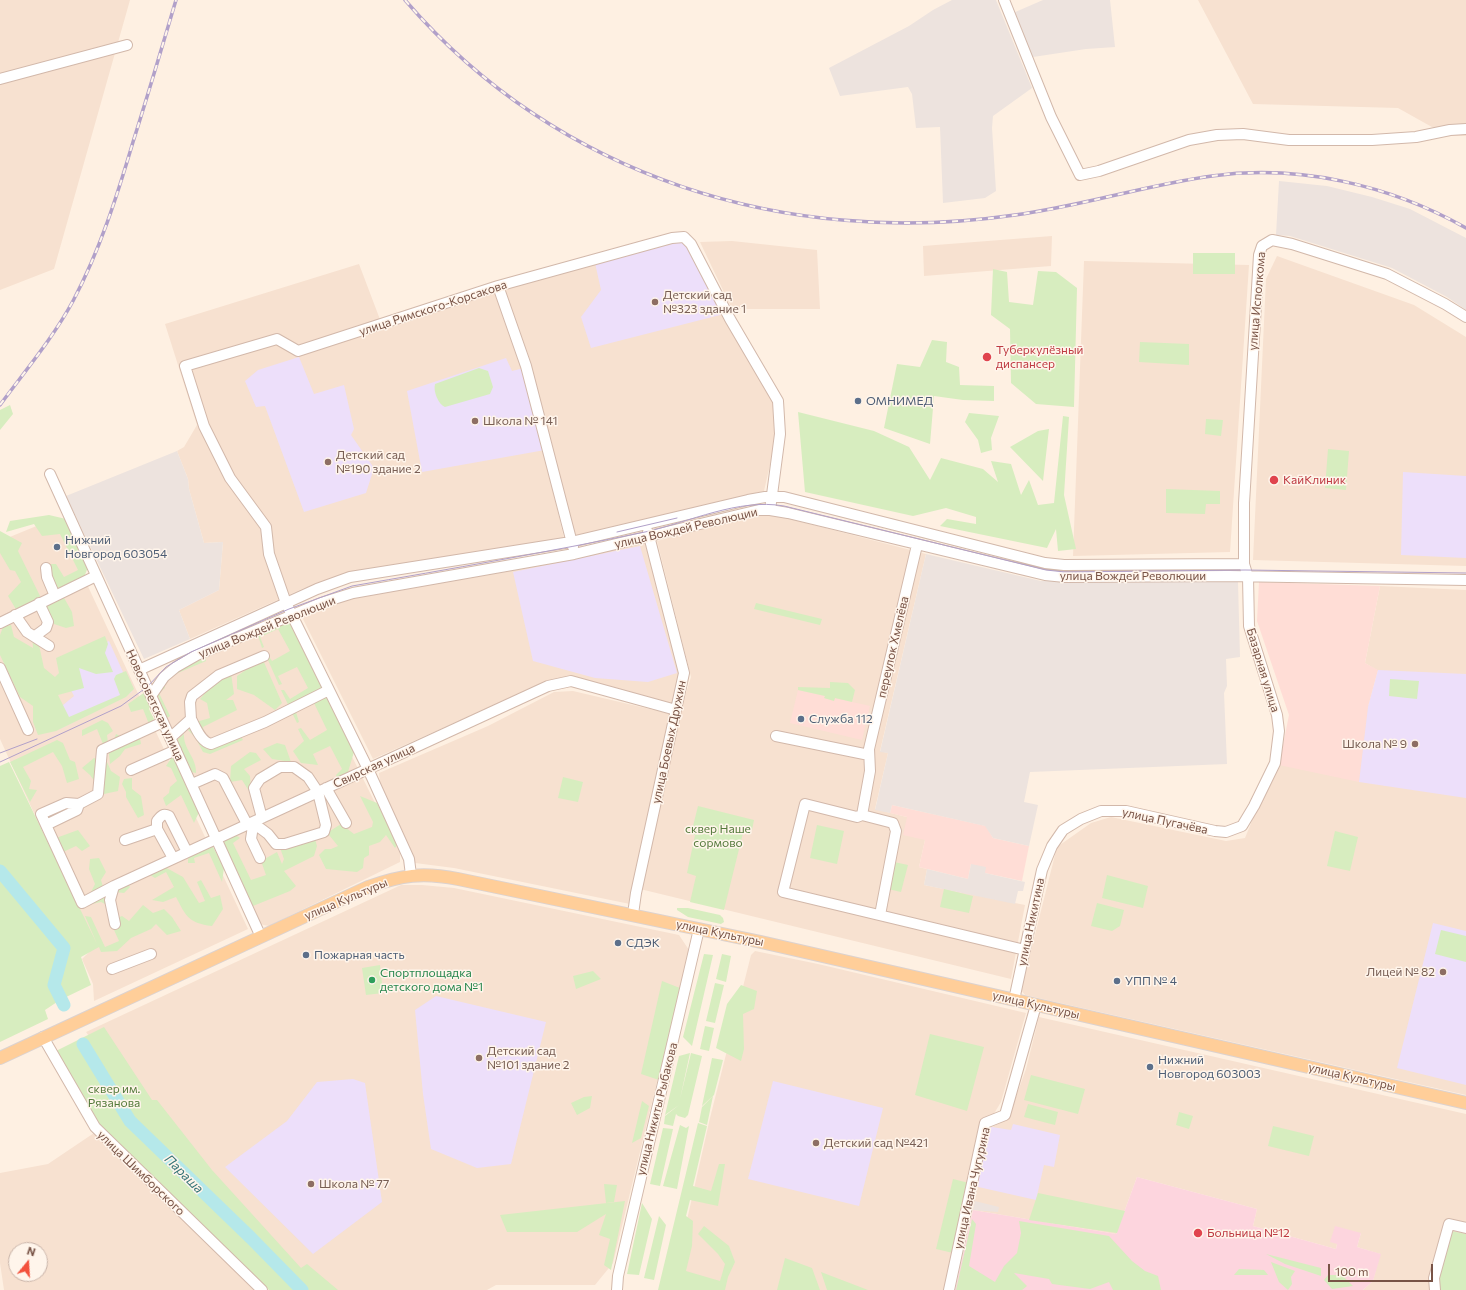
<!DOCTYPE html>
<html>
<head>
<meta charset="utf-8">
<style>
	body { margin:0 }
	#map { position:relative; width:1466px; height:1290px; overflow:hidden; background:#fef0e2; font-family:Commissioner,sans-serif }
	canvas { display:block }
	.north { position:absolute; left:8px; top:1242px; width:40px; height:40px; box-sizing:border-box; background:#fff5eb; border:1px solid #c9b4a9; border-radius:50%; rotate:18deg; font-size:11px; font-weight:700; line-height:16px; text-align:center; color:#785346 }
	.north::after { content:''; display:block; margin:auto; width:14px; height:18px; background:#f3513c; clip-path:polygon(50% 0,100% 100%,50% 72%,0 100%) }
	.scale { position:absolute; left:1328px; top:1264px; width:105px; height:18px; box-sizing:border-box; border:2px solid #785346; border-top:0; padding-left:5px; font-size:12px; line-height:14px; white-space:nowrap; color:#785346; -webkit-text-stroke:3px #fff5eb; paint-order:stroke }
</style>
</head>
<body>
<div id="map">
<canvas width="1466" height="1290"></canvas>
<div class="north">N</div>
<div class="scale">100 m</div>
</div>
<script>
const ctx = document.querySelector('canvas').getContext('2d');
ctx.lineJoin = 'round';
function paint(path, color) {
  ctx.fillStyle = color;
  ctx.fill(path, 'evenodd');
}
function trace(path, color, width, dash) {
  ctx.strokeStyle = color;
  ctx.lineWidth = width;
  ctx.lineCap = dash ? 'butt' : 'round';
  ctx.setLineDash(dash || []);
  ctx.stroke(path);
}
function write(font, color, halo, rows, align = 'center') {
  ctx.font = font + ' Commissioner,sans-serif';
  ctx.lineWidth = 3;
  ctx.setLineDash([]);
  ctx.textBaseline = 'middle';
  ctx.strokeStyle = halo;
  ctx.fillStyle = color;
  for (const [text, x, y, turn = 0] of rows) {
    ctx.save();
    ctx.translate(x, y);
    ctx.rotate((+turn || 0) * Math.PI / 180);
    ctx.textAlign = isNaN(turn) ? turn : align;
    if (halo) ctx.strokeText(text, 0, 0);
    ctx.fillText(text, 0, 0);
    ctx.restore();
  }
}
const residential = new Path2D(`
	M0,0H130L54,269L0,290Z
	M1198,0H1466V136H1448L1398,108L1253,104Z
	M1052,236L1051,266L924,276L923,246Z
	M684,241L774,398L777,434L764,491L575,537L529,357L504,290L595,263Z
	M732,241L817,250L820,309H732L700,242Z
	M1277,256L1414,305L1466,337V566L1253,560L1266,279Z
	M1084,261L1249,265L1230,552L1073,556Z
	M359,264L384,330L497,292L524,368L564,538L337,577L302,589L190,639L179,610L219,590L223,542L204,543L189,489L188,479L177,451L184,447L197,425L165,324Z
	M760,514L775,515L926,554L880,751L888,753L875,809L907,817L925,840L919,867L927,869L924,885L1025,905L1011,979L640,889L681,709L691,677L657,541Z
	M56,518L248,929L94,1001L93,984L82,959L95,946L0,739V541Z
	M646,542L680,669L672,703L569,679L544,683L373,759L302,617L337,600Z
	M1380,586L1466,590V1095L1025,995L1021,990L1057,847L1091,823L1111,817L1226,841L1245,838L1258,806L1279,765L1368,707L1378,671L1365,663Z
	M285,622L400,853V862L269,926L259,924L155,696L162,684L177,670Z
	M573,691L671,714L630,904L454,868L415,863L380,783L379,773L488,726L554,692Z
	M401,885H422L454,888L679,935L689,950L613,1263L595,1285H496L487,1290H315L144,1110L86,1032Z
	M755,951L818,964L1026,1013L1001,1102L992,1117L983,1120L978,1128L945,1290H694L675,1273L710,1118L751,955Z
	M1039,1017L1466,1114V1290H1363L1373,1281L1380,1254L1357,1247L1361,1233L1337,1244L1336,1249L1253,1226L1257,1209L1137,1177L1116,1234L973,1210L990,1128L1008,1119L1026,1069Z
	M94,1133L256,1290H4L0,1263V1173L48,1164ZM16,1250H40V1274H16Z`);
const commercial = new Path2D(`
	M1259,582L1380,586L1365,663L1378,670L1368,707L1359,782L1279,765L1289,715L1257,621Z
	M798,690L825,696V698L834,701L835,698L870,706L862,740L790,723Z
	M892,805L986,826L993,838L1029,846L1022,881L985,873L971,864L968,879L919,867L925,840L903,835L907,817L890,813Z`);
const industrial = new Path2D(`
	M952,0H996L1032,88L993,116L992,128L996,191L985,198L943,203L940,127L916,128L912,94L908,87L840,96L829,68L909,26L933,10Z
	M1043,0H1110L1115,47L1086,49L1033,57L1013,13Z
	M1279,181L1327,186L1372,197L1410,209L1466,238V310L1447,297L1392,268L1290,236L1276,235Z
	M177,451L188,479L189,489L204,543L223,542L219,590L179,610L190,639L144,659L66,496Z
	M926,554L1041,581L1238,582L1240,657L1226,659L1227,686L1224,693L1227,764L1030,772L1024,802L1038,805L1029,846L993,838L985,826L892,805L890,813L875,810L888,753L880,752Z
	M971,864L986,867L985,873L1025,882L1023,891H1018L1015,904L924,885L927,869L968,879Z
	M975,1201L999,1207L998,1212L973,1210Z`);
const education = new Path2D(`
	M684,241L724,314L591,348L581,317L601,290L595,263Z
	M299,357L314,394L344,385L354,429L351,435L374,468L366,493L304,512L265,406L256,407L245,381L258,370Z
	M506,358L512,371L524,368L545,450L422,472L407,391Z
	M1403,472L1466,476V558L1401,555Z
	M640,546L677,673L648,682L595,678L533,661L513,572Z
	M109,641L132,692L60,729L52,714L74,696L58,666Z
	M1378,670L1466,674V798L1359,782L1368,707Z
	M1433,923L1466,931V1085L1397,1068Z
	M436,996L546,1022L511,1164L477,1168L431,1149L423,1094L415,1010Z
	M353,1079L365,1083L382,1202L313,1254L225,1167L287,1121L317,1082Z
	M773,1081L883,1108L859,1206L748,1179Z
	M1013,1124L1060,1135L1054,1167L1044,1165L1036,1200L974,1186L986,1129L992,1127L1011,1130Z`);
const medical = new Path2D(`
	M1137,1177L1257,1209L1253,1226L1336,1249L1337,1244L1330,1242L1335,1226L1361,1233L1357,1247L1381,1254L1373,1281L1363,1290H955L973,1210L1116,1234Z`);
const green = new Path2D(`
	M1193,253H1235V274H1193Z
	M993,269L1007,272L1009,302L1033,305L1038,271L1056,272L1077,288L1074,407L1036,404L1011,383L1010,329L991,315Z
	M932,340L947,342L946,362L959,367L960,385L994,386V401L963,400L934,396L930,444L884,428L897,364L920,367Z
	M1140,342L1189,344V365L1139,362Z
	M479,368L488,371L493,387L490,394L445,407C438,404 433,391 435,384Z
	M10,405L13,414L0,430V410Z
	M798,412L874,431L909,447L930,480L941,458L983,469L998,482L991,461L1011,464L1021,495L1029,480L1038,505L1054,503L1063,416L1069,417L1064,495L1076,549L1058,551L1056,529L1047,548L940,526L947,519L976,524V517L946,508L913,516L805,492Z
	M969,413L999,416L991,438L992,450L981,453L978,440L965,422Z
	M1206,419L1223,420L1221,436L1205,434Z
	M1049,429L1043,481L1010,447L1038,431Z
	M1328,449L1349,451L1346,490L1325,488Z
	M1166,489L1220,491V504H1206L1205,514L1166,513Z
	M49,515L66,519L88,567L83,580L62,589L54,590L48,575L51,564H56L64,577L78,570L60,534L42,536L34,524L6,532L10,521Z
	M0,531L22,543L18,551L40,596L39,601L17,611L8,596L21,582L15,571L10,570L0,553Z
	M63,596L72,612L74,626L66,628L54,624L45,605Z
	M756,603L822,619L820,625L754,609Z
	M290,618L354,752L348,772L337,780L336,775L342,769L330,746L313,754L318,765L301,763L293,751L304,741L298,729L301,728L310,740L327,730L314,703L296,712L299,722L297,723L281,690H284L290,699L308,688L297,667L278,676L282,684L279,685L264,651L266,652L272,661L290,651L278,629L260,637L264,647L262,648L257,632Z
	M11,625L14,637L33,648L32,633L39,645L44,668L55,677L59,673L56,658L105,636L108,644L105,653L113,672L96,674L79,668L84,688L58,695L69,717L120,695L114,679L116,675L126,671L134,689L126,697L56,731L38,735L33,722V706L20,697L0,655V635L3,627Z
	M204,654L206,661L164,679L165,688L159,693L170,716L167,718L154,687L170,668Z
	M263,660L282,703L275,710L254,695L237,689V676L256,663Z
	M231,673L234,694L226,700H233L237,710L203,727L205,735L211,741L240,735L243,740L210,754L203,752L195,737L188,730L196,722L210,718L207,703L200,699L208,690L210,677Z
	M1390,679L1419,681L1417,699L1389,696Z
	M830,682L848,683L855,690L852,702L835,698L834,701L824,698L825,696L798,690V687L830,688Z
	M145,692L151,704L149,709L154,719L149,724L143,709L131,712L128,704Z
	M102,720L108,723L113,731L107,735L108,743L103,744L97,729L82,736V730Z
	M138,727L141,744L125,749L120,756L110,764L109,754L116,734L120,736Z
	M184,734C183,749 197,758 196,773L191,772L177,740Z
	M57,740L63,743L70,760L75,762L79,779L67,783L62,766L53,752L23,767L31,781L29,789L37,790L30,802L10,762Z
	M277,743L285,745L291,762L272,759L263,749Z
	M250,752L256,753L261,760L244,769L250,776L251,790L249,791L242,780L230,782L231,766Z
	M172,757L179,766L200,810L194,823L181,795L166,806L163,798L169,793L170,787L177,781L171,768L166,766Z
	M94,758L107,762L111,771L120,777L118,791L104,794L90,775L82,768Z
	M9,762L97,944L85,916L91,917L105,947L119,941L110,921L122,916L129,921L143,905L153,913L164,909L172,917L181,931L167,935L156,924L151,929L131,938L117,951L101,952L99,947L81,957L91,985L62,999L55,985L65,948L0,870V766Z
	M563,777L583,782L578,802L558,798Z
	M132,778V789L141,796L144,815L138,818L126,797V792L122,784L124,779Z
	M360,796L377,803L398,844L395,848L386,835L380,842L369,846V855L364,858L363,868L357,872L326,869L319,855L325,849H331L338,846L329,835L330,831L341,824L354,834L372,827L373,822Z
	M698,806L754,820L752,830L744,829L724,910L690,902L696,876L687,873L695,835L691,834Z
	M43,811L50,815L51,827L56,838L78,830L90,846L82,851L76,846L61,853L66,878L36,813Z
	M817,825L844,831L837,864L810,858Z
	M1335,831L1358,837L1350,871L1327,866Z
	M234,834L240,838L233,843L251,880L266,875L261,861L277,852L282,864L284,859L279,845L315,839L317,846L314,856L284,871L296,886L290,891L253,906L224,843L225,838Z
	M212,845L224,868L222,882L209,853L194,858L195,863H188V859L191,855Z
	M99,858L106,872L101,880L103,887L127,883L130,887L124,893L115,892L109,906L101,902L92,904L91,892L95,884L89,869L90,859Z
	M894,862L908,865L901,892L888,889Z
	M163,866L183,877L199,903L205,901L197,882L201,880L211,898L220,895L223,909L212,926C188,923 186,916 176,897L163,902L152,900L174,887L166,872L155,878L147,873Z
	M0,873L63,949L53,985L60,1000L45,1010L48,1019L0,1042Z
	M1107,875L1148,886L1143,908L1102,898Z
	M944,889L973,896L969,913L940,907Z
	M1097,903L1124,910L1120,926L1112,931L1091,926Z
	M677,908H688L720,915L723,918L724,922L721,924L688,917L677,910Z
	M1441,930L1466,936V962L1435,954Z
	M704,954L713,955L692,1046L683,1037Z
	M722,954L731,956L726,982L716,979Z
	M380,965L383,993L366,995L362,968Z
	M593,971L601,979L576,989L573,976Z
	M662,981L680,988L659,1080L641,1074Z
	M715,983L724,985L715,1023L706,1021Z
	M741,985L757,991L754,1009L743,1014L744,1049L741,1061L716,1048L727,1004Z
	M705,1026L714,1028L709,1051L700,1049Z
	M104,1027L152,1100H157L212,1170L301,1268L307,1264L338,1290H269L137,1163L92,1116L56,1051Z
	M930,1034L984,1047L967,1111L915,1095Z
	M690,1053L680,1099L691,1053L702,1056L688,1115L685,1118L678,1116L676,1114L673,1126L664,1124L665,1116L679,1105L665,1115L679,1056Z
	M712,1058L723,1060L714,1095L702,1106Z
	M1031,1075L1085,1089L1078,1114L1024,1100Z
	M592,1096L590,1108L577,1115L571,1103L584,1097Z
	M713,1096L707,1125L699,1122L702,1107Z
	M642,1101L649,1106L641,1138L632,1143Z
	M1028,1104L1058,1112L1055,1125L1024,1117Z
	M1179,1112L1193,1116L1189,1129L1176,1125Z
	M698,1123L707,1126L693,1186L711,1191L719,1164H725L718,1206L690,1200L686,1216L693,1221L692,1246L686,1271L720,1281L725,1264L718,1254L698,1234L704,1226L729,1246L735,1262L728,1277L725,1290H658Z
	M680,1125L686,1128L689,1126L677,1189L663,1186Z
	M1273,1126L1314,1136L1309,1156L1268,1146Z
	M663,1128L673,1129L660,1186L650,1184Z
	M953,1179L969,1183L953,1253L936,1249Z
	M604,1184L617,1185L614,1202L606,1203Z
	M1038,1193L1125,1211L1117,1233L1029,1220Z
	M625,1201L611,1270L604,1265L610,1239L599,1235L606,1214L577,1232H507L500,1215Z
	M642,1203L652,1219L639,1275L627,1274Z
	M659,1216L666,1225L654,1280L644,1278Z
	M972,1219L976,1224L969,1266L995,1282L1004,1266L1017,1253L1021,1233L1019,1221L1109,1236L1132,1261L1145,1271L1158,1276L1161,1290H1113L1109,1282L1090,1289L1052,1284L1049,1279L1014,1273L1027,1286L1022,1290H956Z
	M1451,1231L1466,1234V1290H1439V1276Z
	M1266,1254L1321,1268V1276L1285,1264Z
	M785,1258L812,1268L820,1290H777Z
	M1271,1262L1295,1271L1291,1277L1292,1284L1288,1290L1279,1282Z
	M1239,1269L1264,1270L1268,1275H1234Z
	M821,1272L868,1290H827Z
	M1328,1275H1342L1353,1286L1332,1289L1324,1280Z`);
const river = new Path2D(`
	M0,871L64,948L54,985L64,1005
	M83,1044L130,1121L251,1238L302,1290`);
const minor = new Path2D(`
	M1004,0L1051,117L1080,175L1099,171L1189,140L1217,135L1243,134L1289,140H1372L1416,137L1450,130L1466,129
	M0,79L127,45
	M498,286L526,366L573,547
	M50,474L261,937
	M917,545L869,749L870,771L862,815L857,817L805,804L783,892L1025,950
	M46,568L47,577L55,596
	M15,615L27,632L49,646
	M0,623L96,576
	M35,636L46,628L48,622L39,603
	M0,668L28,730
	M139,670L317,589L350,577L571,542L748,500L765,497H784L1045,563L1064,565L1244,564
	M151,696L164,677L176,667L197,655L321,603L353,593L574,554L759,510H770L788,513L1045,575L1065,577L1229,576L1466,580
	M191,719C196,728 201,742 211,744L265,722L329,690
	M163,722L102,750L98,794L79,804L77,810L46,825L82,903L114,886L548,686L571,681L676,710
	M776,736L869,755
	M170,738L191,719L190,702L192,696L219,675L264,656
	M131,770L176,750
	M192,784L215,774L223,778L247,824L260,828L268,834L276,844H285L324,832L326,825L318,792L308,777L294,767H280L260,779L254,788L262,818
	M326,788L346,823
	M862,815L893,823L896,831L880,915
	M46,825L41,814L66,803L79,804
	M253,826L251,839L260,858
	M125,840L157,829
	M173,858L157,829V821C161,816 163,813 169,816L187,852
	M411,875L409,859L368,769L286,603L269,554L266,527L230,478L204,426L185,366L277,339L298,351L498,286L672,238L684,237L691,244L730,319L778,401L780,434L770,510
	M114,886L110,900L115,924
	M633,914L636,893L684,673L648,532
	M112,969L151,954
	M1014,1000L1042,870L1052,846L1063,830L1081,819L1101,811H1126L1215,831L1226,832L1242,826L1254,806L1275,763L1279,731L1277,715L1249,626L1248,577L1244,564V503L1259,255L1262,246L1272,240L1292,244L1387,274L1445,304L1466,317
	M43,1037L95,1127L262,1290
	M617,1290L618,1276L699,929
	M949,1290L985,1123L1005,1115L1036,1005
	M1435,1290L1434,1278L1449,1224L1466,1228`);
const major = new Path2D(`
	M0,1058L368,887C402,875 422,872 458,879L761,942L1466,1103`);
const tram = new Path2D(`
	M617,532L677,518
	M0,753L37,739
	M0,762L121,706L147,687L166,667L191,652L289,609L352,586C450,569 548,552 645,532C690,522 738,498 784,506L1046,570L1065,572L1245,570L1466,573`);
const rail = new Path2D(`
	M405,0C558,178 787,248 1015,215C1082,206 1146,185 1212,176C1299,164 1390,185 1466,228
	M0,405C25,371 53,338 73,301C100,250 117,196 133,142C148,95 162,47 176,0`);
const markers = [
	[655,302,4,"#8d6e63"],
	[987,357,5,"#e0444e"],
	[858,401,4,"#5c6f8a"],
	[475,421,4,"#8d6e63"],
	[328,462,4,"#8d6e63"],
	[1274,480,5,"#e0444e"],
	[57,547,4,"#5c6f8a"],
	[801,719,4,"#5c6f8a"],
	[1415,744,4,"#8d6e63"],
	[618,943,4,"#5c6f8a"],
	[306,955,4,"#5c6f8a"],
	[1443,972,4,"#8d6e63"],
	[372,980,4,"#2e9e5b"],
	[1117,981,4,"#5c6f8a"],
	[479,1058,4,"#8d6e63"],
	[1150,1067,4,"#5c6f8a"],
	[816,1143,4,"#8d6e63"],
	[311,1184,4,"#8d6e63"],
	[1198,1233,5,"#e0444e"]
];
const educationNames = [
	["Детский сад",663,295],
	["№323 здание 1",663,309],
	["Школа № 141",483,421],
	["Детский сад",336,455],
	["№190 здание 2",336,469],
	["Школа № 9",1407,744,"right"],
	["Лицей № 82",1435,972,"right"],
	["Детский сад",487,1051],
	["№101 здание 2",487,1065],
	["Детский сад №421",824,1143],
	["Школа № 77",319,1184]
];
const streetNames = [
	["улица Исполкома",1257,301,-85],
	["улица Римского-Корсакова",433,308,-18],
	["улица Вождей Революции",686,528,-13],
	["улица Вождей Революции",1133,576],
	["улица Вождей Революции",267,627,-22],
	["переулок Хмелёва",893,647,-77],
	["Базарная улица",1263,670,73],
	["Новосоветская улица",155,705,65],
	["улица Боевых Дружин",669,742,-78],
	["Свирская улица",374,766,-25],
	["улица Пугачёва",1165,821,12],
	["улица Культуры",346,899,-23],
	["улица Никитина",1031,922,-78],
	["улица Культуры",720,933,12],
	["улица Культуры",1036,1005,13],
	["улица Культуры",1352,1077,13],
	["улица Никиты Рыбакова",657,1109,-76],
	["улица Шимборского",141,1173,44],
	["улица Ивана Чугурина",972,1188,-77]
];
const healthNames = [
	["Туберкулёзный",996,350],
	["диспансер",996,364],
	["КайКлиник",1283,480],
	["Больница №12",1207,1233]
];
const serviceNames = [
	["ОМНИМЕД",866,401],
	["Нижний",65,540],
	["Новгород 603054",65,554],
	["Служба 112",809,719],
	["СДЭК",626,943],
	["Пожарная часть",314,955],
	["УПП № 4",1125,981],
	["Нижний",1158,1060],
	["Новгород 603003",1158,1074]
];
const parkNames = [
	["сквер Наше",718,829],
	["сормово",718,843],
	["сквер им.",114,1089],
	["Рязанова",114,1103]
];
const leisureNames = [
	["Спортплощадка",380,973],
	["детского дома №1",380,987]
];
const waterNames = [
	["Параша",184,1174,45]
];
paint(residential, '#f7e1d0');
paint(commercial, '#ffddd6');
paint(industrial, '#ede3de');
paint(education, '#eddffa');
paint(medical, '#fdd5de');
paint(green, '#d7edbf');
trace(river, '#b5e8ea', 13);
trace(minor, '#d2b8aa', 12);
trace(major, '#dcd2cf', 14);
trace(minor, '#fff', 10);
trace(major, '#ffce99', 12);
trace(tram, '#b1a0c9', 1);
trace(rail, '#b1a0c9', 3.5);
trace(rail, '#fff5eb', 2, [6]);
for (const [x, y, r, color] of markers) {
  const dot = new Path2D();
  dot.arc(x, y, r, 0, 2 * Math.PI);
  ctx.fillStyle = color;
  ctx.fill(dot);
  trace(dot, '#fff5eb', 1.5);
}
write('12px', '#785e54', '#fff5eb', educationNames, 'left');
write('12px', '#785346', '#fff5eb', streetNames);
write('12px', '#be3a42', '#fff5eb', healthNames, 'left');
write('12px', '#4e5e75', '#fff5eb', serviceNames, 'left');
write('12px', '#547a3b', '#fff5eb', parkNames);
write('12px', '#27864d', '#fff5eb', leisureNames, 'left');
write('italic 13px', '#357478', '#fff5eb', waterNames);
</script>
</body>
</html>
